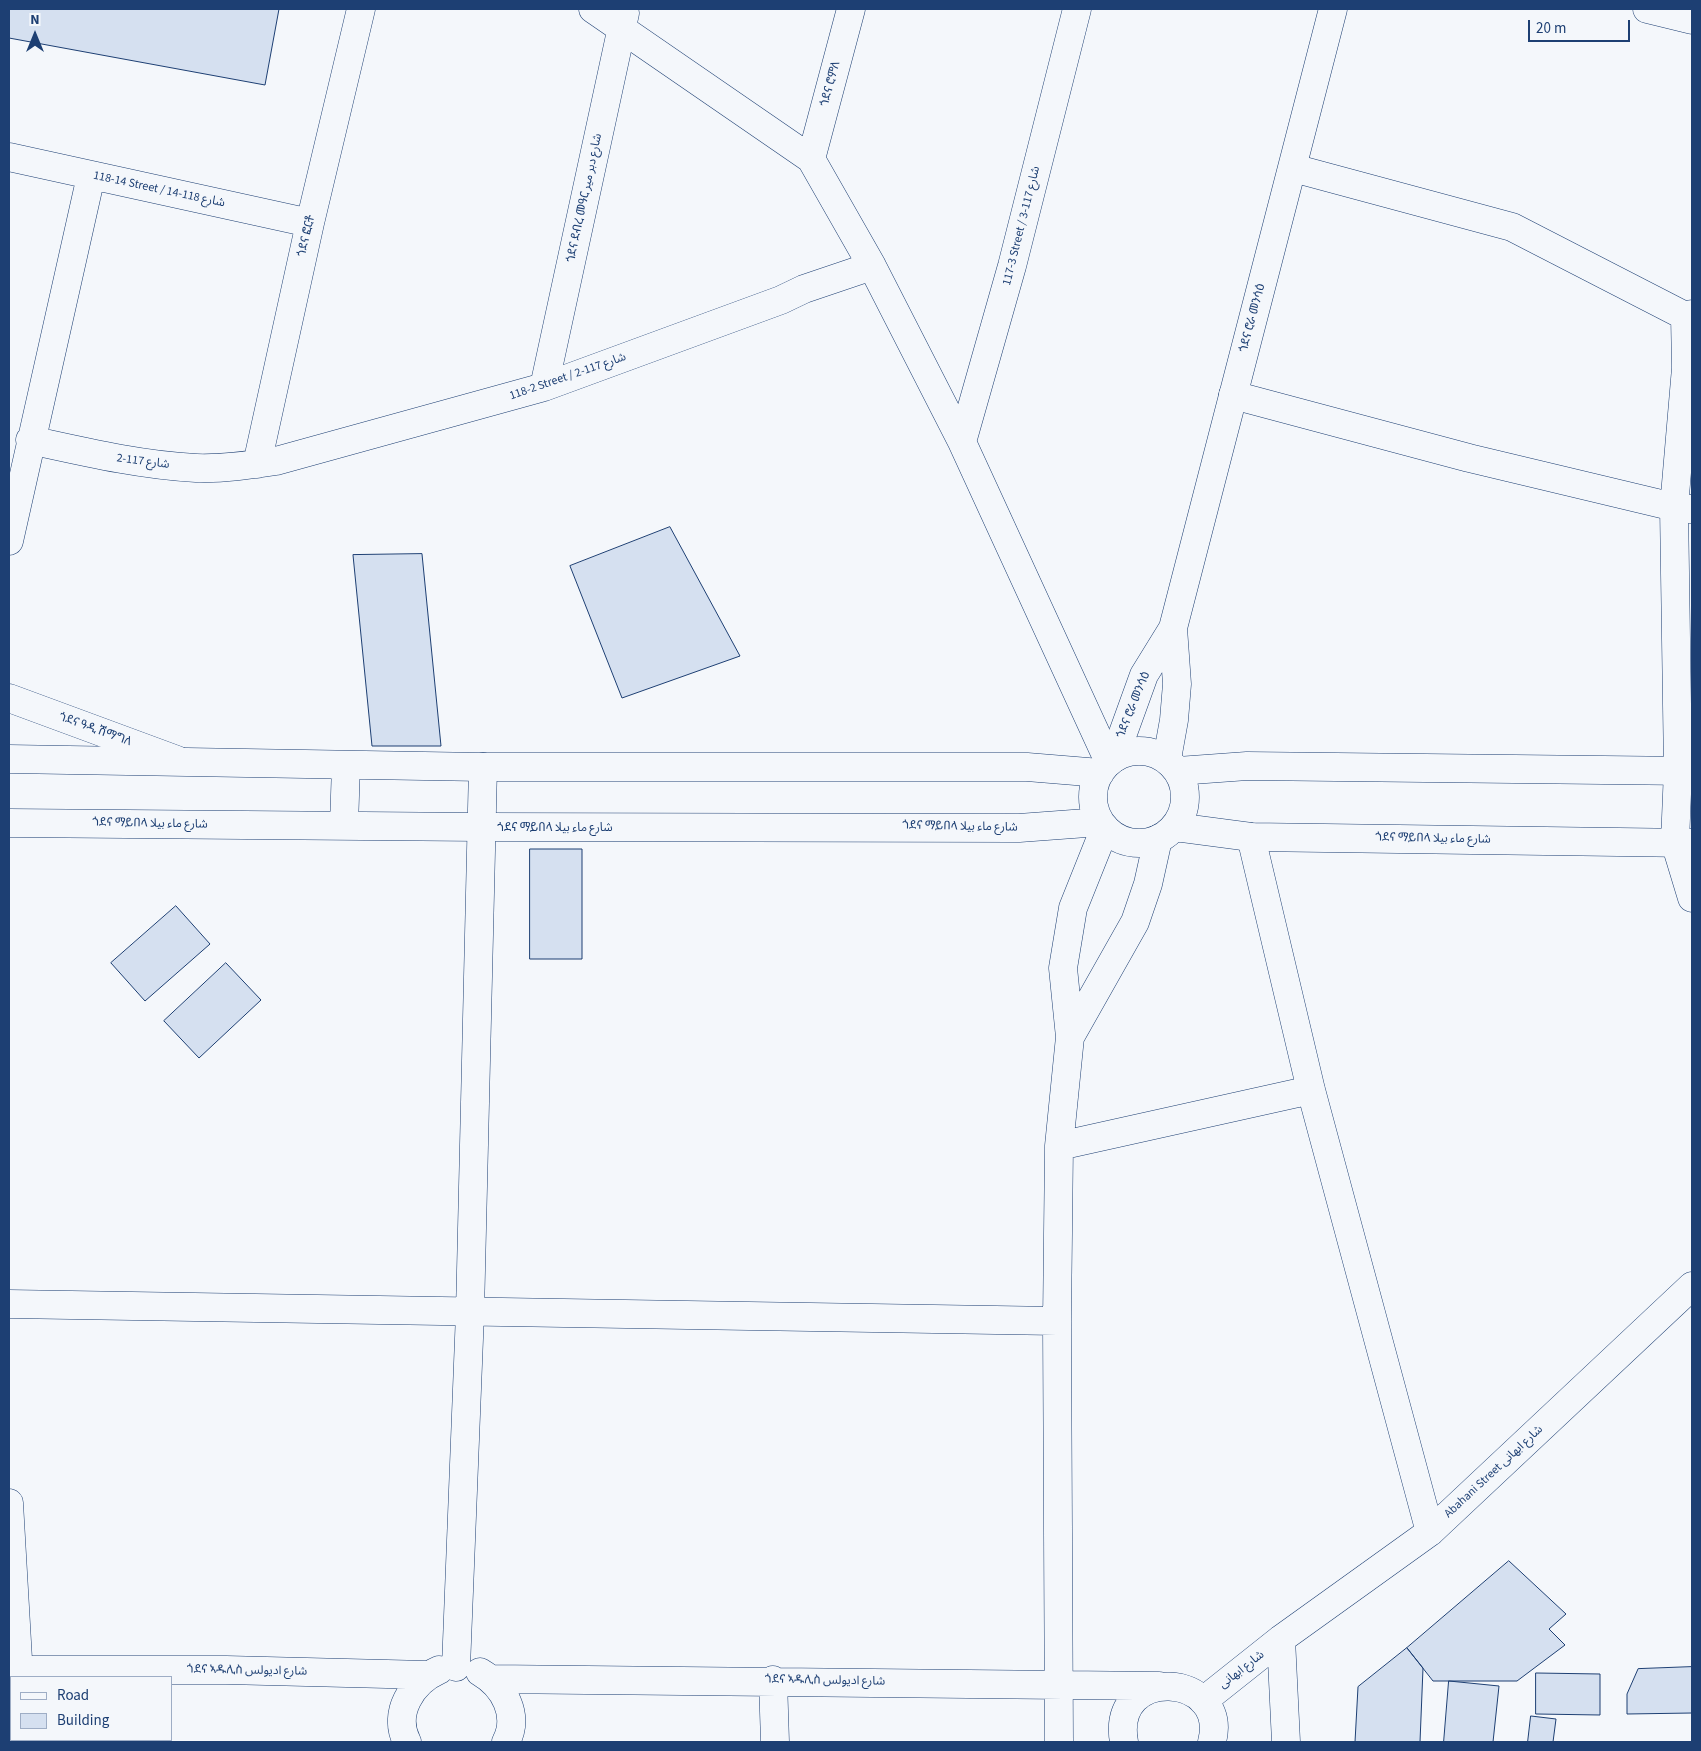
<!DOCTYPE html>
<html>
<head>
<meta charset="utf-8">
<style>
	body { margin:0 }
	#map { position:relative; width:1701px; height:1751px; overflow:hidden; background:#f4f7fb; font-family:"Source Sans 3",sans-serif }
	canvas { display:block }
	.frame { position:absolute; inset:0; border:10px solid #1d3f73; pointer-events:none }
	.legend { position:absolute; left:10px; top:1676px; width:162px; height:65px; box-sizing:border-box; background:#f4f7fb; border:1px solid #9eadc5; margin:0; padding:6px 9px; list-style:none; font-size:15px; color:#1d3f73 }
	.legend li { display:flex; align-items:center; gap:10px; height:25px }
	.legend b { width:25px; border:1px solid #9eadc5 }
	.north { position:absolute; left:10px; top:10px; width:50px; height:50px; -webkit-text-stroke:4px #f4f7fb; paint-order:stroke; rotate:0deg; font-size:14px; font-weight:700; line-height:20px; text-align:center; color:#1d3f73 }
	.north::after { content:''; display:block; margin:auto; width:18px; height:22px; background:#1d3f73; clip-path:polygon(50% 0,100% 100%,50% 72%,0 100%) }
	.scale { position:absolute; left:1528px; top:20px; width:102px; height:22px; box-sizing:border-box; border:2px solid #1d3f73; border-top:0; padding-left:6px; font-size:15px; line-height:18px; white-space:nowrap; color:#1d3f73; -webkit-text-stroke:4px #f4f7fb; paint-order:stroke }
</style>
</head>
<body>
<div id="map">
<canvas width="1701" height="1751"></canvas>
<div class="frame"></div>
<ul class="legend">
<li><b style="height:6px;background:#f4f7fb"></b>Road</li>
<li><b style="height:14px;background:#d5e0f0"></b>Building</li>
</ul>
<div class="north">N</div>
<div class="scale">20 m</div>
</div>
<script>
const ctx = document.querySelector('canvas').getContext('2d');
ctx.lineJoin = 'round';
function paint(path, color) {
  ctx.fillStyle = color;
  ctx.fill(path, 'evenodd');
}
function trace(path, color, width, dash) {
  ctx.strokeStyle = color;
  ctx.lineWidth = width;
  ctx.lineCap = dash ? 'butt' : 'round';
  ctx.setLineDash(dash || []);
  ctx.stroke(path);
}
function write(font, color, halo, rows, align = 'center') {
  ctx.font = font + ' "Source Sans 3","Noto Sans Arabic","Noto Sans Ethiopic",sans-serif';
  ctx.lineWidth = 4;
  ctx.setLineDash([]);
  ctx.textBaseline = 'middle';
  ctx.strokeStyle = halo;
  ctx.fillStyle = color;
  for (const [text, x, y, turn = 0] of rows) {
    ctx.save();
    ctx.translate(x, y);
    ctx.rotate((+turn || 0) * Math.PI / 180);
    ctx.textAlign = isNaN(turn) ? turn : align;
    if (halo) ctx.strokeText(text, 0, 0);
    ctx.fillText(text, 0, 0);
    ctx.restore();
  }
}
const building = new Path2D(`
	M9,9H279L265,85L9,38Z
	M670,527L740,656L622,698L570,566Z
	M422,554L441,746H372L353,555Z
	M530,849H582V959H530Z
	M176,906L210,944L145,1001L111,963Z
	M226,963L261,1000L199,1058L164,1021Z
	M1509,1561L1566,1614L1549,1629L1565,1645L1517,1681H1433L1407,1648Z
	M1407,1648L1423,1668L1420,1742H1355L1358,1687Z
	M1692,1667V1713L1627,1714V1694L1638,1669Z
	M1536,1673L1600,1674V1715L1536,1714Z
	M1449,1681L1499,1686L1493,1742H1444Z
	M1531,1716L1556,1719L1553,1742H1528Z`);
const minor = new Path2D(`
	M593,9L811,159L872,266L962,442L1109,762
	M1647,9L1692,20
	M9,157L310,223
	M811,159L851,9
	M1293,168L1512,227L1685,316L1692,314
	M1685,316L1686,368L1674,507L1678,770L1675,842L1692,898
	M544,387L625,13
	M1233,395L1469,458L1674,507L1692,509
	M30,440C85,452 140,465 196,468C223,469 250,465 276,461L544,387L781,300L804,289L872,266
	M962,442L1012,266L1077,9
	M257,464L310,223L361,9
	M9,541L91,176
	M9,698L177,760
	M1251,837L1311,1090L1430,1532
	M1070,1037L1135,922L1148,884L1158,839
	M1059,1146L1311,1090
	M9,1304L1057,1321
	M9,1503L19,1677
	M1281,1639L1286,1742
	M456,1667L470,1313L483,767
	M480,1672C504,1686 520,1715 506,1742
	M9,1675L18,1670H226L427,1675
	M491,1679L1159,1686
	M773,1680L775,1742
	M1203,1701L1281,1639L1430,1532L1692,1286
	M27,1740V1742
	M407,1742C392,1713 412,1682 439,1670
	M1059,1742L1057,1321L1059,1146L1070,1037L1063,968L1073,908L1105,828
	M1124,1742C1110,1664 1230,1672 1212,1742`);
const major = new Path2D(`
	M1114,758L1144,675L1173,628L1333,9
	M1167,759L1174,720L1177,684L1173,628`);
const highway = new Path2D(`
	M1093 797a46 46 0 1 1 92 0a46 46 0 1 1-92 0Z
	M9,759L483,767H1027L1100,773
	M1178,771L1247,766L1692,771
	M9,823L480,827L1019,828L1100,822
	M344,826L346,765
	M1175,827L1251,837L1692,843`);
const streetNames = [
	["ጎደና ሮምለ",831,84,-75],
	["118-14 Street / شارع 118-14",159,190,12],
	["ጎደና ደብረ መዓር شارع دبر مير",585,198,-78],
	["117-3 Street / شارع 117-3",1022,226,-76],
	["ጎደና ፎርቶ",307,236,-77],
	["ጎደና ሮራ መንሳዕ",1253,318,-75],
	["118-2 Street / شارع 117-2",568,377,-19],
	["شارع 117-2",143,462,7],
	["ጎደና ሮራ መንሳዕ",1134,705,-68],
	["ጎደና ዓዲ ሽማግለ",95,730,20],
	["ጎደና ማይበላ شارع ماء بيلا",150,824,1],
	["ጎደና ማይበላ شارع ماء بيلا",960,827,1],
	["ጎደና ማይበላ شارع ماء بيلا",555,828],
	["ጎደና ማይበላ شارع ماء بيلا",1433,839,1],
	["Abahani Street شارع ابهانى",1494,1472,-43],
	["شارع ابهانى",1242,1670,-38],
	["ጎደና ኣዱሊስ شارع اديولس",247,1671,1],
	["ጎደና ኣዱሊስ شارع اديولس",825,1681,1]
];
paint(building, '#d5e0f0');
trace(building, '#1d3f73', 1);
trace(minor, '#1d3f73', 29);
trace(major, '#1d3f73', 29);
trace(highway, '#1d3f73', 29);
trace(minor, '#f4f7fb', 28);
trace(major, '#f4f7fb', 28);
trace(highway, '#f4f7fb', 28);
write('12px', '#1d3f73', '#f4f7fb', streetNames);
</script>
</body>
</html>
